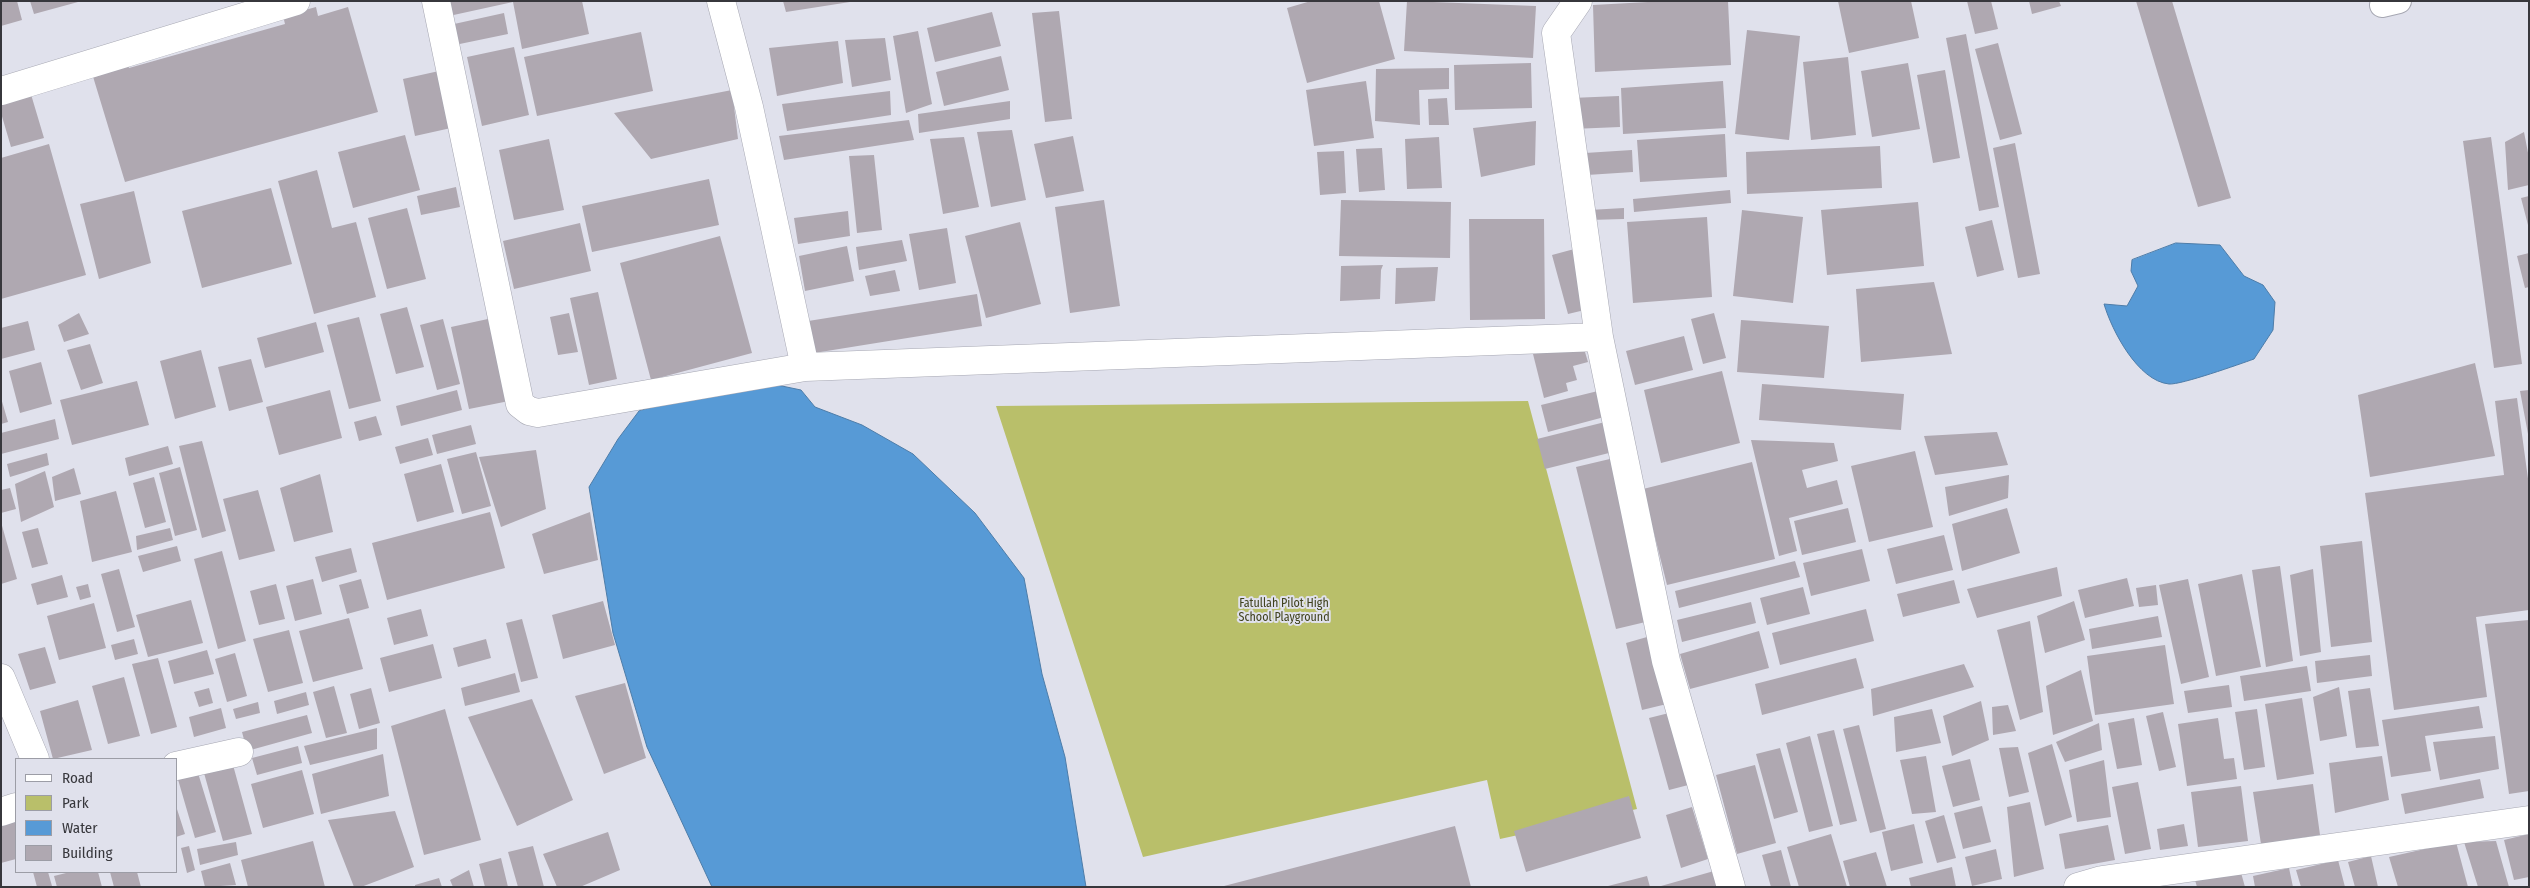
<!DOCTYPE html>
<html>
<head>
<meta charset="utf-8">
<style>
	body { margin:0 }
	#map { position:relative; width:2530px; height:888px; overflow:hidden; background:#e0e1ec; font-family:"Fira Sans Condensed",sans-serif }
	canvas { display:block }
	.frame { position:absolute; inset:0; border:2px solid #37373c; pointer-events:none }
	.legend { position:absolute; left:15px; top:758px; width:162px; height:115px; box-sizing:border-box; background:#e0e1ec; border:1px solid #9c9da6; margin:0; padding:6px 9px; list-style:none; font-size:15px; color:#37373c }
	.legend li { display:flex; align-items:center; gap:10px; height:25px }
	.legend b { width:25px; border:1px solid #9c9da6 }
</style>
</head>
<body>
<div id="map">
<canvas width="2530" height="888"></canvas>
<div class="frame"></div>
<ul class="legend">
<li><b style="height:6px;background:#fff"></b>Road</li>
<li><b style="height:14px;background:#b9bf6a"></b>Park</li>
<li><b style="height:14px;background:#579ad6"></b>Water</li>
<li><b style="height:14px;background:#afa8b1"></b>Building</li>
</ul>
</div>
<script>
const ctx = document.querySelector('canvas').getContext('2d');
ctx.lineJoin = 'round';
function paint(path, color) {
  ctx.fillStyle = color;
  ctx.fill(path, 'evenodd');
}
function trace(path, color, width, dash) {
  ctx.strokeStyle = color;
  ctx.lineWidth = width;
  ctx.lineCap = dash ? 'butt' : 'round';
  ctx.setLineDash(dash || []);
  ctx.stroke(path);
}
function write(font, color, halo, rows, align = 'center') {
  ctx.font = font + ' "Fira Sans Condensed",sans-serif';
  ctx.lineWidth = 4;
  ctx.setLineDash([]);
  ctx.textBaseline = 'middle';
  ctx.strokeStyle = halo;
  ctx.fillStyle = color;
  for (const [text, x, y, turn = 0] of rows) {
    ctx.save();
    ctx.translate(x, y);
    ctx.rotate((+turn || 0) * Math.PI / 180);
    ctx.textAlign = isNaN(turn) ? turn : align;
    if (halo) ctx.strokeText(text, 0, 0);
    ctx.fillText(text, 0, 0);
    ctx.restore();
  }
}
const green = new Path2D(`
	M1528,401L1637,809L1500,839L1487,780L1143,857L996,406Z`);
const water = new Path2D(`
	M2176,243L2220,245L2244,276L2263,285L2275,302L2273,330L2254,359C2240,364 2181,385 2169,384C2138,381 2112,331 2104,304L2127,306L2138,286L2131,271L2132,260Z
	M753,380L801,390L815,407L862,425L913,454L975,513L1024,578L1042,674L1065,757L1086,887H712L647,747L613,633L589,487L618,439L639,411Z`);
const building = new Path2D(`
	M1,1H17L22,20L1,26Z
	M30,1H78V2L34,14Z
	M446,1H582L589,34L522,49L513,2L449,16Z
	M783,1H850V2L786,12Z
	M1311,1H1379L1395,59L1307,83L1287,8Z
	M1407,1L1536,6L1533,58L1404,51Z
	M1666,1H1728L1731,65L1595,72L1593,5Z
	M1838,1H1911L1919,38L1849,53Z
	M1967,1H1991L1998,29L1975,34Z
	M2029,1H2059L2061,6L2032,14Z
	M2136,1H2172L2231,198L2198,207Z
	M316,7L318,16L348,7L378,112L125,182L91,70L127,60L129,68L285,24L283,16Z
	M1059,11L1072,119L1045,122L1032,13Z
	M992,12L1001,46L935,62L927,28Z
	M504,13L508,34L450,46L445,26Z
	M1747,30L1800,36L1789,140L1735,134Z
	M918,31L932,104L906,113L893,36Z
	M641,32L653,91L537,116L524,57Z
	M1966,34L1999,207L1979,211L1946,38Z
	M885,38L891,80L852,87L845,40Z
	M838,41L843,83L777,96L769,48Z
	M1998,43L2022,134L2000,140L1975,49Z
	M514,47L529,115L482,126L467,57Z
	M1001,56L1009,90L944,106L936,72Z
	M1848,57L1856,135L1811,140L1803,62Z
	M1531,63L1532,108L1455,110L1454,65Z
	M1908,63L1920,129L1872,137L1861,71Z
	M1449,68V89L1419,90L1420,125L1375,121L1376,69Z
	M1945,70L1960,158L1933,163L1917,75Z
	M439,71L451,128L415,136L403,79Z
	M1366,81L1374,138L1314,146L1306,90Z
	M1723,81L1726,128L1623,134L1621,88Z
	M732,90L738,139L651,159L614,113Z
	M30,91L44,138L11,147L1,113V98Z
	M890,91L891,115L787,131L782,104Z
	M1619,96L1620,127L1572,129L1571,98Z
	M1447,98L1449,125H1429L1428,99Z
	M1010,101V119L919,133L918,114Z
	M909,120L914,140L784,160L779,136Z
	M1536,121L1535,165L1481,177L1473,128Z
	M1012,130L1026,200L991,207L977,132Z
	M2524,132L2529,158V185L2508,190L2505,142Z
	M1725,134L1727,177L1640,182L1637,140Z
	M405,135L420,190L353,208L338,152Z
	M1073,136L1084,191L1046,198L1034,144Z
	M964,137L979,207L943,214L930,139Z
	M1439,137L1442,188L1407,189L1405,139Z
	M2491,137L2522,364L2494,368L2463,141Z
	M549,139L564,210L514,220L499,150Z
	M2015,143L2040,274L2018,278L1993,148Z
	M49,144L86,275L1,299V158Z
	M1880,146L1882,188L1747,194L1746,152Z
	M1382,148L1385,190L1359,192L1356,149Z
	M1632,150L1633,172L1587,175L1585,153Z
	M1344,151L1346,193L1320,195L1317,152Z
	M874,155L882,230L857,233L849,156Z
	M317,170L332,228L356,222L376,297L314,314L278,181Z
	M709,179L719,225L592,252L582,206Z
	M456,187L460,207L421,215L417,196Z
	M271,188L292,264L202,288L182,211Z
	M1730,190L1731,203L1634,212L1633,199Z
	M134,191L151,263L99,279L80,204Z
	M2529,196V225H2528L2521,198Z
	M1104,200L1120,306L1070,313L1055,207Z
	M1341,200L1451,202L1450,258L1339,256Z
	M1918,202L1924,266L1827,275L1821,210Z
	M407,208L426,279L387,289L368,218Z
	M1624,208V219L1589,220V210Z
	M1742,210L1803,217L1793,303L1733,296Z
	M848,211L850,236L798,244L794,218Z
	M1707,217L1712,297L1633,303L1627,222Z
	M1469,219H1544L1545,319L1470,320Z
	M1992,220L2004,270L1977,277L1965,227Z
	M1020,222L1041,304L986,318L965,236Z
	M580,223L591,271L514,289L503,241Z
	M947,228L956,283L919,290L909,234Z
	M720,236L752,353L651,380L620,263Z
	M902,240L907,261L859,270L856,247Z
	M847,246L854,281L805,291L799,256Z
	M1578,248L1593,308L1568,314L1552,255Z
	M2529,253V287L2525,288L2517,256Z
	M1383,265L1381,270L1380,299L1340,301L1341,266Z
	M1438,267L1435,301L1395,304L1396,268Z
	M895,270L900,291L870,296L865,276Z
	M1934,282L1952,354L1861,362L1856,289Z
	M598,292L617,379L589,385L570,298Z
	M977,294L982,326L808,354L802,322Z
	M407,307L424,367L396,374L380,314Z
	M79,313L89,334L64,342L58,325Z
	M569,313L578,352L558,355L550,317Z
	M1714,313L1726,358L1703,364L1691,319Z
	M359,317L381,401L349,409L327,325Z
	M497,317L514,400L469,409L451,327Z
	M443,319L460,384L437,390L420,325Z
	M1741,320L1829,326L1824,378L1737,372Z
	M28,321L35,350L1,359V328Z
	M316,322L324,352L265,368L257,338Z
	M1684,336L1693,370L1635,385L1626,351Z
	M1582,342L1588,362L1573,366L1577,380L1566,383L1568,391L1544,398L1533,354Z
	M90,344L103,383L81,390L67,350Z
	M201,350L216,407L175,419L160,361Z
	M251,359L263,402L229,411L218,367Z
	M41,362L52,404L20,413L9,371Z
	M2475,363L2495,456L2370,477L2358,395Z
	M1722,371L1740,443L1661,463L1644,390Z
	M137,381L149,425L72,445L60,400Z
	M1762,384L1904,394L1901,430L1759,420Z
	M330,390L342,438L279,455L266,407Z
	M457,390L462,410L401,426L396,406Z
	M1602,390L1608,416L1548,432L1541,405Z
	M2529,390V434H2528L2520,391Z
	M1,398L8,422L1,424Z
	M2517,398L2529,486V610L2476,617L2487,697L2394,710L2365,493L2504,475L2495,401Z
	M376,416L382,435L359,441L354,422Z
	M55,419L59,439L1,454V433Z
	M1609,421L1617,451L1545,469L1537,439Z
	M471,425L476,444L437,454L432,435Z
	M1997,432L2008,465L1935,475L1924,436Z
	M428,438L433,455L400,464L395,447Z
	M1751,440L1834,443L1838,461L1802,470L1807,488L1837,480L1843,504L1789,518L1797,551L1779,556Z
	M202,441L226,531L202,538L179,446Z
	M168,446L173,464L129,476L125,458Z
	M536,450L546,509L501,527L479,457Z
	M1915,451L1933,527L1869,542L1851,466Z
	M476,452L491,506L462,514L447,459Z
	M47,453L49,465L10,477L7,464Z
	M1614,458L1654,620L1616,629L1576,467Z
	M1752,462L1775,559L1667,585L1643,489Z
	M441,464L454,512L417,522L404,474Z
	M180,467L197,530L175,536L159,473Z
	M74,468L81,494L55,501L52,477Z
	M45,471L54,507L21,522L15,484Z
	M320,474L333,532L294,542L280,488Z
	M2009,475L2008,498L1949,516L1945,487Z
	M154,477L166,522L145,528L133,483Z
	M10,488L16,509L1,513V490Z
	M258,490L275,551L239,560L223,499Z
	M116,491L132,552L92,562L80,501Z
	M1848,508L1856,542L1802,555L1794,521Z
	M2007,508L2020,553L1962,571L1952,524Z
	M490,512L505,568L387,600L372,543Z
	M590,512L598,560L544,574L532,534Z
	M1,522L17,579L1,584Z
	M38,528L48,564L32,568L22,532Z
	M170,528L173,540L137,550L136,536Z
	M1944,535L1953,570L1896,584L1887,549Z
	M2362,541L2372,642L2331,647L2320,546Z
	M177,546L181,561L143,572L138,556Z
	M351,548L357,572L322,582L315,557Z
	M1862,549L1870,581L1811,596L1803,563Z
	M222,551L246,641L218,649L194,559Z
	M1795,561L1800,577L1679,608L1675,591Z
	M2280,566L2293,661L2266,667L2252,570Z
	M2057,567L2062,596L1977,618L1967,589Z
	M119,569L135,627L117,632L101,574Z
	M2313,569L2321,652L2300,656L2290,575Z
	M2242,574L2261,667L2216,676L2198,584Z
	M62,575L68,597L37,605L31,584Z
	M2127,578L2134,606L2085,618L2078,590Z
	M313,579L322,614L295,621L286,586Z
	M361,579L369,608L347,614L339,585Z
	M2188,579L2209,677L2181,684L2159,585Z
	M1954,580L1960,603L1903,617L1897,594Z
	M88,584L91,597L80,600L76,587Z
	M276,584L285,619L259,625L250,591Z
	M2156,585L2158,605L2139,607L2136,588Z
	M1803,587L1810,614L1767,625L1760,598Z
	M191,600L203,643L148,657L136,615Z
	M603,601L615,645L563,659L552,615Z
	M2074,601L2085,640L2045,653L2037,616Z
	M1751,602L1756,623L1682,642L1677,620Z
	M94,603L106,648L59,660L47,616Z
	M421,609L428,636L394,645L387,618Z
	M1866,609L1874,641L1780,665L1772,633Z
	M2158,616L2162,637L2092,649L2089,629Z
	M349,618L363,669L313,682L299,631Z
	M522,619L538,678L521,682L506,623Z
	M2529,620V791L2509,794L2485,624Z
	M2030,621L2043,712L2020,720L1997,630Z
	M289,630L303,683L268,692L253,639Z
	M1759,631L1769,668L1690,689L1680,654Z
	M1654,635L1671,703L1642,710L1626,643Z
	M134,639L138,654L115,660L111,645Z
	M486,639L491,658L458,667L453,648Z
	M433,644L442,678L389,692L380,658Z
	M2165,645L2174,704L2095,715L2087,656Z
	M45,647L56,683L30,690L18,654Z
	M207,650L214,674L174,684L168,661Z
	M235,653L247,696L227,702L215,659Z
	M2370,655L2372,676L2317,683L2315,661Z
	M158,658L177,727L151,734L132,664Z
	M1856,658L1864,688L1762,715L1755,684Z
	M1964,664L1974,687L1873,716L1871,689Z
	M2307,666L2311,691L2244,701L2240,676Z
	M2081,670L2093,721L2053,735L2046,686Z
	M515,673L520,692L465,706L461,688Z
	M124,677L140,736L108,744L92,686Z
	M625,683L646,758L604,774L575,696Z
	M2229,685L2232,707L2188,713L2184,691Z
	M334,686L347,733L326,738L313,692Z
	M2339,687L2347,736L2320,741L2313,697Z
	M209,688L213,703L199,707L194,692Z
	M371,688L380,723L359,729L350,694Z
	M2370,688L2379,746L2356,748L2348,691Z
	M306,692L309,705L277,714L274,701Z
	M2302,698L2314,774L2277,780L2265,704Z
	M532,699L573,800L517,826L468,717Z
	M78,700L92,750L53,759L40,711Z
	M1981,701L1989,740L1952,756L1943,716Z
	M258,702L260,713L236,719L233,709Z
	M2008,705L2016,731L1993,735L1992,707Z
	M2479,706L2483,728L2425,736L2431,771L2391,777L2382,720Z
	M221,708L226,728L194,737L189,717Z
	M445,709L481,840L424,855L391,726Z
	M1932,709L1941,743L1896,752L1894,717Z
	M2257,709L2265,767L2244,770L2235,712Z
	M1677,711L1696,783L1669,790L1649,718Z
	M2163,712L2176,767L2159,771L2146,716Z
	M307,715L312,733L247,751L242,732Z
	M2134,718L2142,765L2117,769L2108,723Z
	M2218,718L2224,759L2234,758L2237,779L2187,786L2178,724Z
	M2099,723L2102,750L2065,762L2056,742Z
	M1859,725L1886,829L1870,833L1843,729Z
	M377,728V749L310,765L304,746Z
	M1834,730L1857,821L1840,825L1817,734Z
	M1810,736L1833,826L1809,832L1786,743Z
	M2495,736L2499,769L2440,780L2433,742Z
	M2052,744L2072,817L2045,826L2028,753Z
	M298,746L302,763L257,775L252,758Z
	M2018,747L2029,792L2009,797L1999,748Z
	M1780,748L1798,812L1774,819L1756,754Z
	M383,754L389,796L321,814L312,774Z
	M1926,756L1936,812L1912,814L1900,760Z
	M2382,756L2389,800L2335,813L2329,763Z
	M1970,759L1980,800L1953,807L1942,766Z
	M2104,760L2111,817L2077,822L2069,770Z
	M233,765L252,834L223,841L204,773Z
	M1755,765L1776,843L1737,854L1716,775Z
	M302,770L314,814L263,828L251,784Z
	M198,773L216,832L195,838L177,776Z
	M2480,779L2484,798L2405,814L2401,794Z
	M2138,782L2151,849L2125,854L2112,787Z
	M2313,784L2320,835L2261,844L2253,792Z
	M2241,786L2248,841L2198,847L2191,792Z
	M1629,796L1641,838L1526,872L1514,831Z
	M2030,802L2044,869L2014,877L2007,807Z
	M176,806L185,834L176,837Z
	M1982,806L1991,842L1963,849L1954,813Z
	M1692,807L1708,859L1681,868L1666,815Z
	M395,811L414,867L361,887H354L328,820Z
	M1944,815L1956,858L1937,863L1925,821Z
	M16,821V859L1,863V825Z
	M1914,824L1923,863L1891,871L1882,832Z
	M2184,824L2188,846L2160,850L2157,829Z
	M2108,825L2115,860L2065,869L2059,834Z
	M1455,826L1471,887H1224V886Z
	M608,832L620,870L580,887H557L543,854Z
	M1831,834L1847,887H1799L1787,847Z
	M2529,834V877L2514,880L2504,840Z
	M313,841L325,887H248L241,860Z
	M2496,841L2509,887H2478L2464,842Z
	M236,842L238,855L200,865L197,849Z
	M2456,842L2468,887H2398L2389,857Z
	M189,846L195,870L187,873L181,848Z
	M533,846L544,887H518L508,852Z
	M1996,849L2002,879L1972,886L1965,857Z
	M1781,850L1791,887H1771L1762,855Z
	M1876,852L1887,887H1850L1843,861Z
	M2371,856L2378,887H2355L2348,862Z
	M501,858L508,887H485L479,864Z
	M2338,860L2345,887H2301L2296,870Z
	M230,863L236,885L205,887L201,871Z
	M1952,867L1956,887H1911L1909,878Z
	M2289,868L2293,887H2255L2253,876Z
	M2240,869L2245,887H2197L2195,880Z
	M469,870L474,887H453L450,880Z
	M1714,871L1719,887H1661V886Z
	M33,872H48L52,886L37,887Z
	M70,872H98L102,887H57L54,876Z
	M110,872H137L141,887H114Z
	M1647,876L1650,887H1608V886Z
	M439,878L442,887H415V885Z`);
const service = new Path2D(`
	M2382,5L2399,1`);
const minor = new Path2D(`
	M436,1L520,404L529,411L538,413L805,367L1599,337
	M721,1L749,107L805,367
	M1578,1L1556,33L1599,337L1666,661L1731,887
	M1,91L296,1
	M1,678L35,759
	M176,766L239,752
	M1,812L16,807
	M2078,887L2102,880L2529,820`);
const parkNames = [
	["Fatullah Pilot High",1284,604],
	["School Playground",1284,618]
];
paint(green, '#b9bf6a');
paint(water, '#579ad6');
trace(water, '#4d7ca8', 1);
paint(building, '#afa8b1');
trace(service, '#a6a7b2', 26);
trace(minor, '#a6a7b2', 29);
trace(service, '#fff', 24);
trace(minor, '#fff', 28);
write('12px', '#40421d', '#e0e1ec', parkNames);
</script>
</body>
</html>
